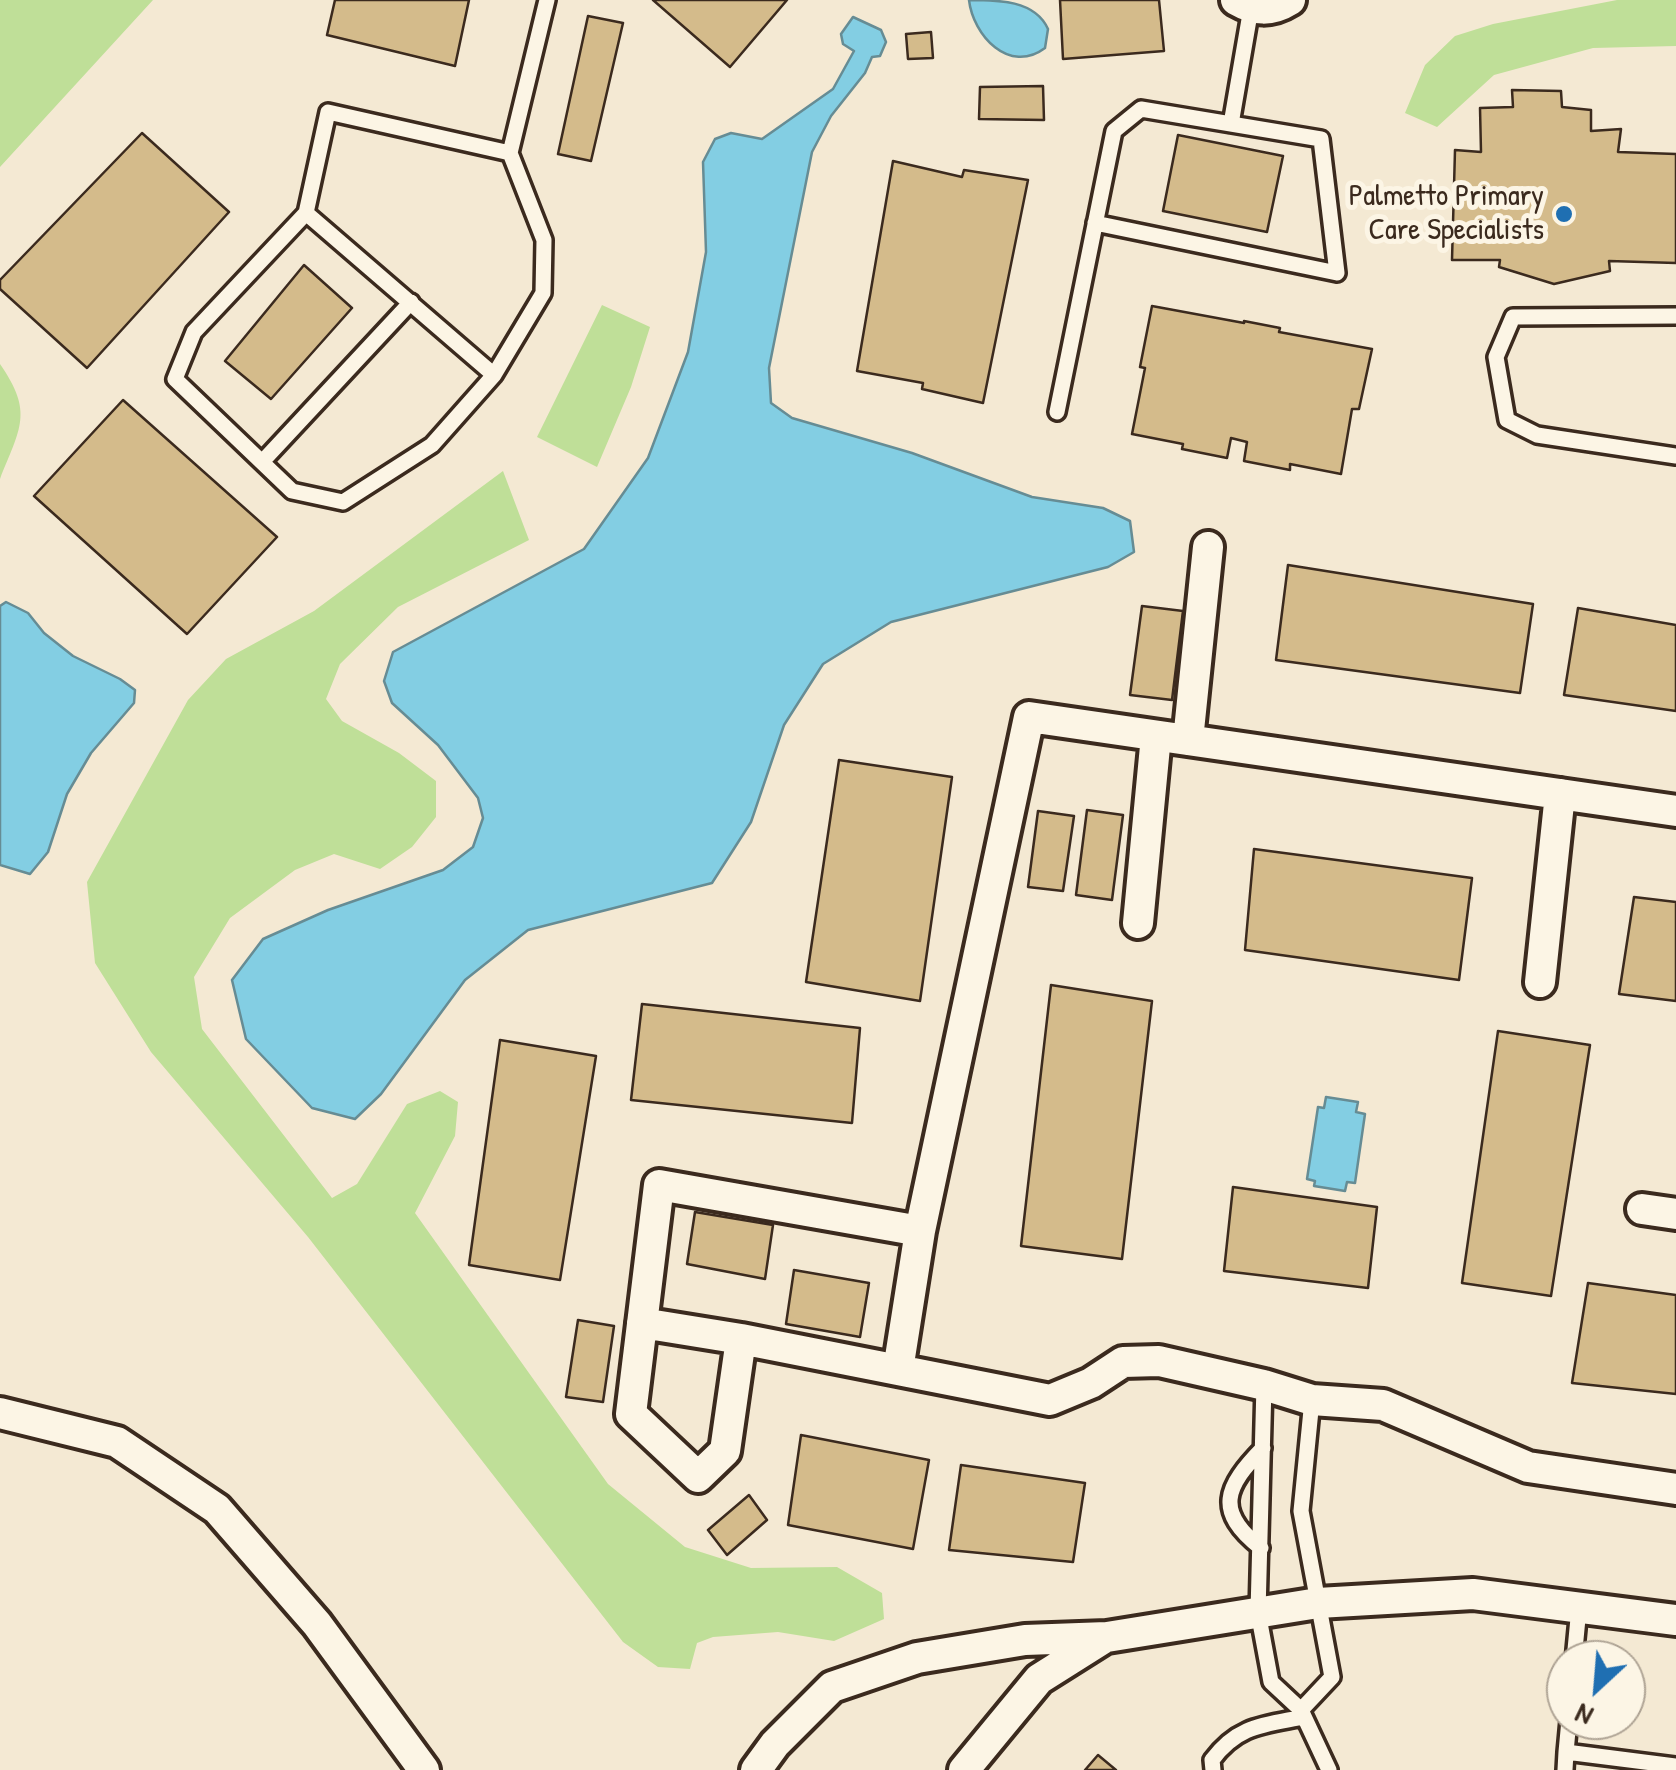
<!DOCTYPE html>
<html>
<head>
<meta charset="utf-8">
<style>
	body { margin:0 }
	#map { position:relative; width:1676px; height:1770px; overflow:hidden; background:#f4e9d3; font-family:"Patrick Hand",sans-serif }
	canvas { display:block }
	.north { position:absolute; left:1546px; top:1640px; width:100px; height:100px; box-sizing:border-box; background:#fcf5e5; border:2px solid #afa495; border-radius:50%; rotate:206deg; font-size:28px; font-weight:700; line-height:40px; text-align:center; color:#3b2a1e }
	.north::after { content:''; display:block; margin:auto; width:35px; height:45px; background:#1f6fb2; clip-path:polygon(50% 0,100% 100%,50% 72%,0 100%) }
</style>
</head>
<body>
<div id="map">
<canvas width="1676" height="1770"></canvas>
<div class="north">N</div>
</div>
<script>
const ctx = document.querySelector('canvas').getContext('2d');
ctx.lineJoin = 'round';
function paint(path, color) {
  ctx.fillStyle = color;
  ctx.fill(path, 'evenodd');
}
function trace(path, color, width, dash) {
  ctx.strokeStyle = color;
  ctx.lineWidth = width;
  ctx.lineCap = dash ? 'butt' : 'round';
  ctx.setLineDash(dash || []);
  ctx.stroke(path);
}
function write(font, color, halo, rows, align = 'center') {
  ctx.font = font + ' "Patrick Hand",sans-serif';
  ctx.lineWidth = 10;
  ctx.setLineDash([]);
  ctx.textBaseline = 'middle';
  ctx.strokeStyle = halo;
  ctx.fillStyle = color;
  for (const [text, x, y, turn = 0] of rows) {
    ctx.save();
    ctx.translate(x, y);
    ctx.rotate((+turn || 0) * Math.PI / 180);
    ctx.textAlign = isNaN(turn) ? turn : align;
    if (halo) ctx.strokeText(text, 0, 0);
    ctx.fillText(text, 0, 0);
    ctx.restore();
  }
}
const green = new Path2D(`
	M0,0H153L0,167Z
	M1617,0H1676V46L1593,48L1494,75L1437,127L1405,113L1425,65L1455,36L1493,24Z
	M602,305L650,327L631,387L597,467L537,437Z
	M0,364C34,413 20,428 0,479Z
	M503,471L529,540L398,607L340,664L326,699L342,721L399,753L436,781V817L412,847L380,869L334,854L295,870L230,918L194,977L202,1029L332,1198L357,1184L407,1104L440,1091L458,1102L455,1136L415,1213L608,1484L685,1547L751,1568L837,1567L882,1593L884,1619L834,1641L778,1632L713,1637L697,1643L690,1669L658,1667L623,1642L308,1237L151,1052L95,963L87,882L188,700L226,659L314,611Z`);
const water = new Path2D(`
	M969,0C998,0 1035,0 1048,29L1045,48C1009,75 973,35 969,0Z
	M853,17L881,30L886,42L880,56L872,57L865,73L831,116L812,152L769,368L771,403L792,418L912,453L1032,497L1103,508L1130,521L1134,552L1108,567L891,622L823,664L784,725L751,822L712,883L528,930L465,980L381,1094L355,1119L312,1108L246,1039L232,980L263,939L328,910L443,870L473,847L483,818L478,798L438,745L392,703L384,681L393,652L584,549L648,458L688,352L706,252L703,162L715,139L731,133L762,139L833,89L854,51L843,44L841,34Z
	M6,602L28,613L44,633L73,656L120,679L135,690L134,703L91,753L67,794L48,852L30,874L0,865V606Z
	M1326,1097L1358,1102L1356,1112L1365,1114L1355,1183L1347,1182L1345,1191L1314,1186L1315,1181L1307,1179L1318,1107L1324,1108Z`);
const building = new Path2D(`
	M335,0H469L455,66L327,35Z
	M653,0H787L730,67Z
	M1060,0H1159L1164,51L1063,59Z
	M588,16L623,23L591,161L558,154Z
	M931,32L933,58L908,59L906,34Z
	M1043,86L1044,120L979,119L980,87Z
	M1512,90L1561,91L1562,107L1591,110V131L1621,129L1618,152L1676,154V263L1609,261L1610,271L1554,284L1499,267L1500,260H1452L1455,150L1481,152L1480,108L1513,107Z
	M142,133L229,212L87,368L0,289V280Z
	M1178,135L1283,156L1267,232L1163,211Z
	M893,161L962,177L964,170L1028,180L983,403L922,389L923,383L857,371Z
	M304,265L352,308L271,399L225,361Z
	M1152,306L1244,323V321L1280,328L1279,332L1372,349L1359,409H1352L1341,474L1290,464V470L1244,461L1247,442L1231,438L1227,458L1182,449L1183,444L1132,434L1145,368L1140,367Z
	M123,400L277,537L187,634L34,496Z
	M1288,565L1533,604L1520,693L1276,660Z
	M1142,606L1183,611L1172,700L1130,695Z
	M1578,608L1676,625V711L1564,695Z
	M839,760L952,777L920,1001L806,982Z
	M1087,810L1123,815L1112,900L1076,895Z
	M1038,811L1074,816L1063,891L1028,887Z
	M1254,849L1472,878L1459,980L1245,950Z
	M1634,897L1676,902V1001L1619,994Z
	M1051,985L1152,1001L1122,1259L1021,1246Z
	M642,1004L860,1028L852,1123L631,1100Z
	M1498,1031L1590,1045L1551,1296L1462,1283Z
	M500,1040L596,1056L560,1280L469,1265Z
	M1233,1187L1377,1207L1368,1288L1224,1271Z
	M695,1212L773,1225L765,1279L687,1264Z
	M794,1270L869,1283L860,1337L786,1324Z
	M1588,1283L1676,1295V1394L1572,1383Z
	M578,1320L614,1326L603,1402L566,1397Z
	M801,1435L929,1460L913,1549L788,1525Z
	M961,1465L1085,1483L1073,1562L949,1550Z
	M749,1495L767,1520L727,1555L708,1530Z
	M1098,1755L1116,1770H1085Z`);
const lane = new Path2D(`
	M510,153L328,112L306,213L194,332L175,379L292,491L343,502L432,445L494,375L543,293L544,240L510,153L547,0
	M306,213L494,375
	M1095,223L1337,273L1321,139L1231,124
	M1676,316L1513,317L1496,357L1507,420L1537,435L1676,456
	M1057,412L1114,131L1141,109L1231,124L1251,8
	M262,462L411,302
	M1264,1385L1258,1612L1271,1682L1301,1710L1329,1770
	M1261,1548C1214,1511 1225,1487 1263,1448
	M1574,1660L1579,1608
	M1301,1710L1332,1677L1301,1511L1312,1400
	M1566,1752L1569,1720
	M1213,1770L1212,1760C1238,1725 1264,1725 1304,1717
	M1565,1770L1566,1752L1676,1766`);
const street = new Path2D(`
	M1236,0C1255,11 1271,12 1290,0
	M1188,740L1208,547
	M1676,811L1029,717L920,1231L659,1185L631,1414L698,1477L725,1451L741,1339L1050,1400L1091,1383L1123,1362L1159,1361L1264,1385L1312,1400L1383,1405L1528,1467L1676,1489
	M1138,923L1156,736
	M1540,982L1560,794
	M1642,1209L1676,1214
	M642,1323L741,1339
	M898,1370L920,1231
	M0,1413L117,1442L217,1509L317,1624L424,1770
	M756,1770L775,1744L832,1687L917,1658L1025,1640L1107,1637L1318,1603L1473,1594L1676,1620
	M964,1770L1039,1679L1104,1638`);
const markers = [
	[1564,214,10,"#1f6fb2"]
];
const poiNames = [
	["Palmetto Primary",1544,197],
	["Care Specialists",1544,231]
];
paint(green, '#bfdf98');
paint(water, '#83cee3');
trace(water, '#668c94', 2.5);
paint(building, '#d4bb8b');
trace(building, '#3b2a1e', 2.5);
trace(lane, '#3b2a1e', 22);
trace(street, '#3b2a1e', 38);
trace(lane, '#fcf5e5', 15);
trace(street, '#fcf5e5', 30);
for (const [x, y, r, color] of markers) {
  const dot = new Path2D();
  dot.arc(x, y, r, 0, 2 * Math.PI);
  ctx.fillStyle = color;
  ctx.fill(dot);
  trace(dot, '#fcf5e5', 4);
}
write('30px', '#3b2a1e', '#fcf5e5', poiNames, 'right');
</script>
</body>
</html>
